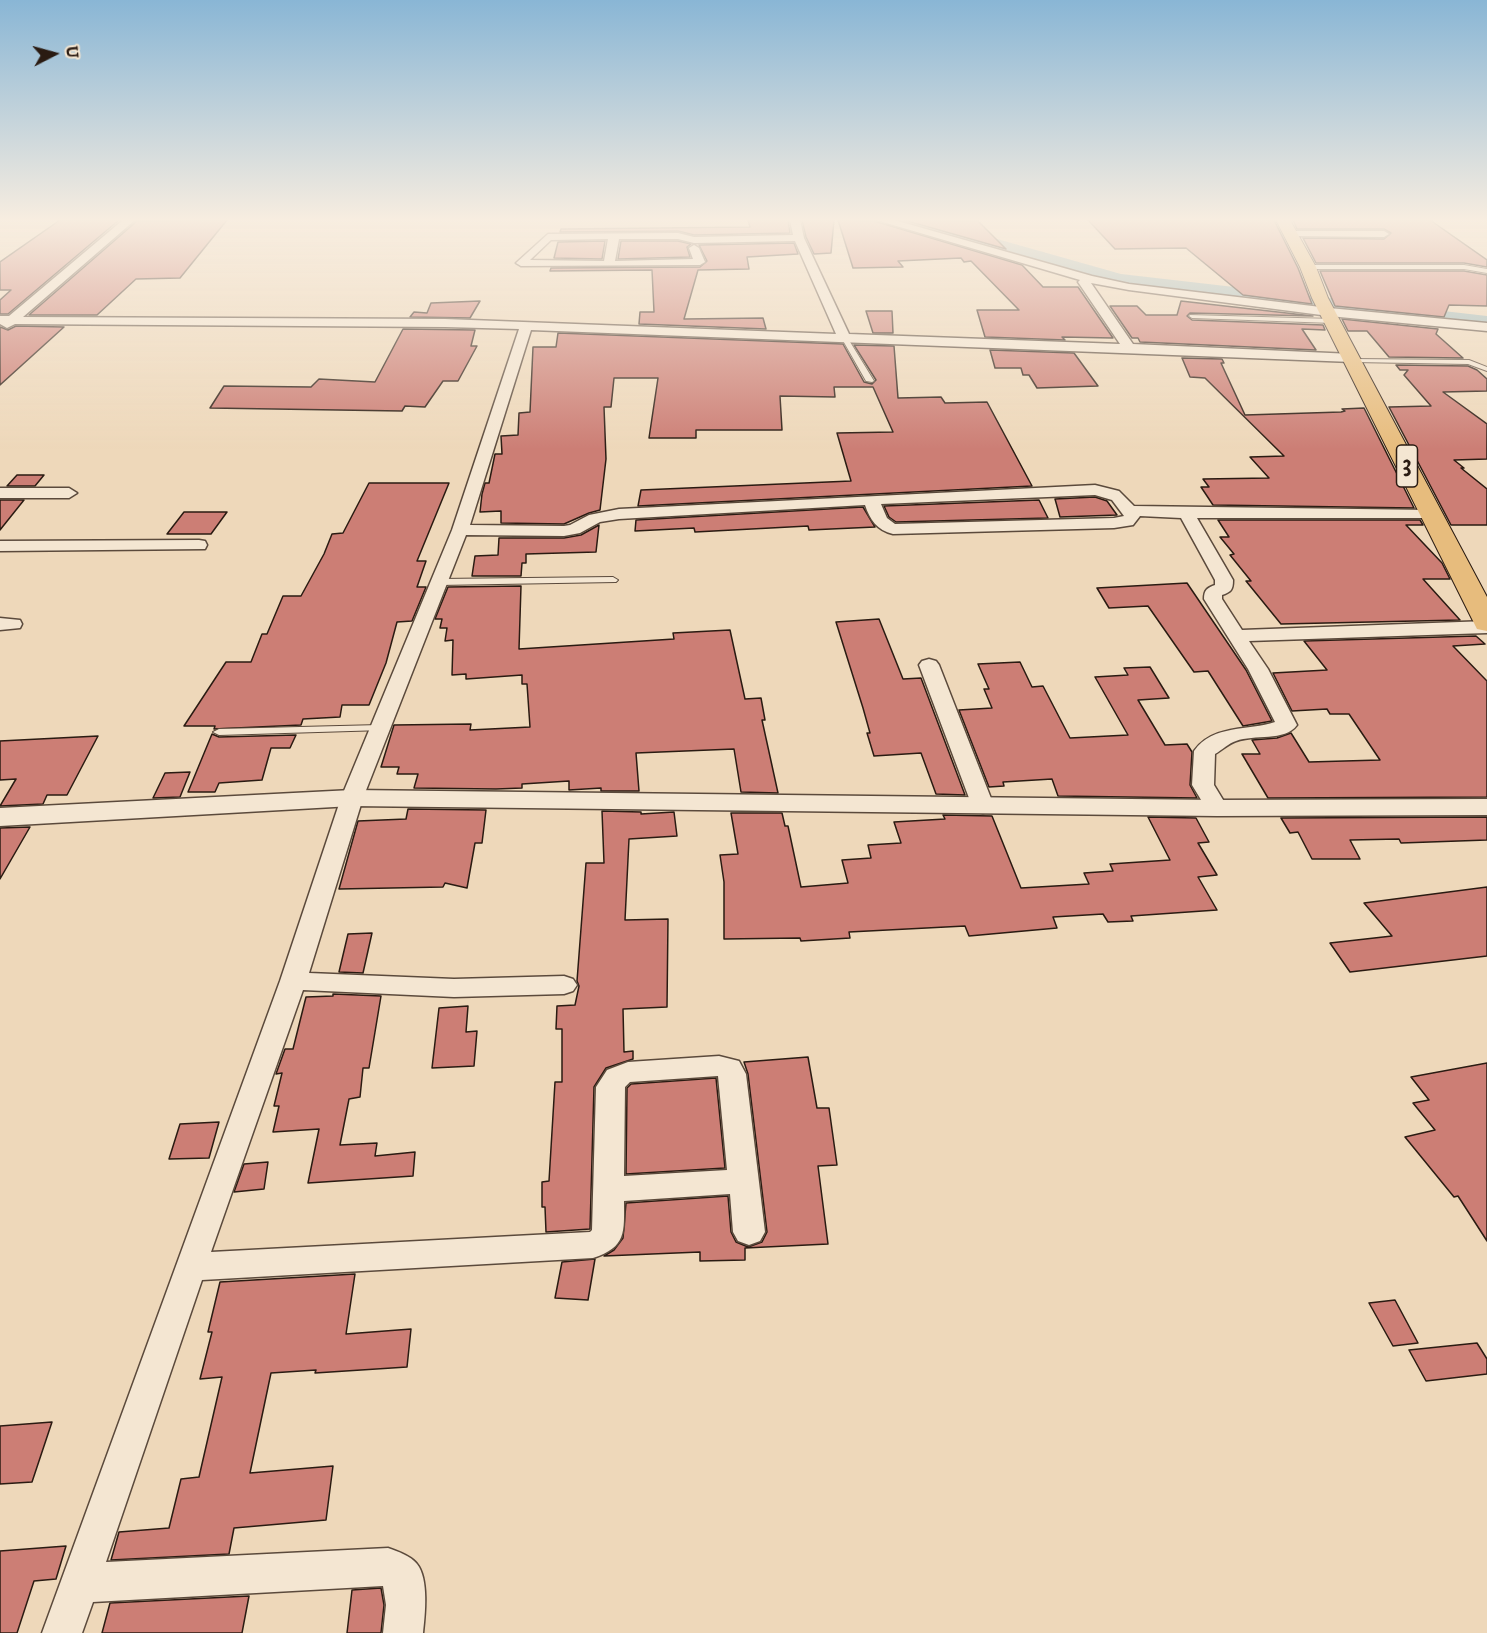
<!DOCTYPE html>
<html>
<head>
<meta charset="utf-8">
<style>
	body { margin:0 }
	#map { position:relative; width:1487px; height:1633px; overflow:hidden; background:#eed8ba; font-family:"IM FELL DW Pica",serif }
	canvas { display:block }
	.north { position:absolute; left:24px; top:24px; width:60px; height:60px; -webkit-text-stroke:4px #f4e6d2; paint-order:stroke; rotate:84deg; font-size:16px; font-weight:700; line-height:24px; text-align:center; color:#2a1b12 }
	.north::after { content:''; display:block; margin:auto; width:21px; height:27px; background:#2a1b12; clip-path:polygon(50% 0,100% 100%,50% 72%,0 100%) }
</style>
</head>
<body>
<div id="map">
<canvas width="1487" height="1633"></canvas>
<div class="north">U</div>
</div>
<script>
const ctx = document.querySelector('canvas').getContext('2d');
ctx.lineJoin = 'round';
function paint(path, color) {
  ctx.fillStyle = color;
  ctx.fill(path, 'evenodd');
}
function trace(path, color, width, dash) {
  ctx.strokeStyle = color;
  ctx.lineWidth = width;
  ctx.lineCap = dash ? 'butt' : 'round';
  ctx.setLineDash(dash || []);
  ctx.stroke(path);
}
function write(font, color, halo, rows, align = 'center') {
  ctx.font = font + ' "IM FELL DW Pica",serif';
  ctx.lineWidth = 4.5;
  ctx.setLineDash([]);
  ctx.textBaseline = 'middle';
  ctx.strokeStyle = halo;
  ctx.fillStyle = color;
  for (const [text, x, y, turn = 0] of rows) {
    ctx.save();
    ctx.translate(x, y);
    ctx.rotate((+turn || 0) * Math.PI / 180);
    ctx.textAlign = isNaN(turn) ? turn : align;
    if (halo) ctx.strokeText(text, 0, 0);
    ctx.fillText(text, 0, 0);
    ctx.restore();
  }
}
const river = new Path2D(`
	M893,220H930L1121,274L1487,316V332L1119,288L896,225Z`);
const building = new Path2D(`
	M60,220H119L8,314H0V300L11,290H0V262Z
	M227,220L180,278L136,279L97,315H29L137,221Z
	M748,220H788L790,233L694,235L678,231L560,232L561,229L750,227Z
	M802,220H834L831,253L814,254L806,237Z
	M838,220L874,221L1022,265L1043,287H1078L1113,338L1062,337L1065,340L985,337L977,310H1019L971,261L964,262L961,258L898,261L903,267L853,268Z
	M904,220L978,221L1006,249Z
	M1088,220H1274L1298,268L1312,304L1243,295L1186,248L1115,249Z
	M1293,220H1430L1487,260V267L1464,263H1316L1303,238L1384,239L1391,233L1384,229H1297Z
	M605,241L602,259L554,258L558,242Z
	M621,241H678L691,244L687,247L690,257L618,259Z
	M794,243L798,254L747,257L749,269L698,270L684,319L763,318L766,329L639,324L640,312H654L652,270L550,271L551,268L700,267L707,261L699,245Z
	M1320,271H1464L1487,275V306L1449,305L1444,317L1335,306Z
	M480,301L470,318L410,317L414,312L427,313L431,303Z
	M1181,301L1313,316L1190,313L1187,316L1192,320L1323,325L1325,330L1302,329L1316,350L1140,342L1138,338H1132L1110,306H1137L1146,315H1177Z
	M866,311H892L893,333H873Z
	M1342,319L1438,329L1436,334L1463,358L1389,357L1367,331H1348Z
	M16,326L64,327L0,385V327L8,330Z
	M403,329L475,330L471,346H477L458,381H443L425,407L405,406L402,411L210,408L224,386L311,387L319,379L375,382Z
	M558,333L843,344L864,382L872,384L876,380L854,345L894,346L898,398L941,397L945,403L987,402L1032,486L638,506L641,490L851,481L837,433L893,432L873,387H834L835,397L780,396L782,430H696V438H649L658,378H614L611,407H604L606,459L600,510L589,513L564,524L501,523V511L480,512L482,494L485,483H489L495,454H502L501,436L518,435L519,413L530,412L533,347H556Z
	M990,350L1074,353L1098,386L1037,388L1029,375H1023L1021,368H995Z
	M1182,358L1222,359L1224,363H1221L1245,415L1341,412L1345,411L1342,409L1364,408L1414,508L1213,505L1201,487H1209L1203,479L1269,478L1250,457L1284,456L1205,378L1190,377Z
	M1396,365L1468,366L1477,370L1487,379V391L1443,392L1487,424V459L1454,460L1464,468H1461L1487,489V525H1451L1389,407L1431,406L1404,375L1408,370H1400Z
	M17,475H44L35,486H7Z
	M369,483H449L417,561H426L417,587H426L412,621L397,622L386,663L369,705H342L340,717L303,719L301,725L214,729L215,726H184L226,662H251L262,634H267L283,596H301L324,554L332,534L343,533Z
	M1095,497L1107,501L1117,515L1060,517L1055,499Z
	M0,500H24L0,530Z
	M1039,500L1048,518L896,522L889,517L884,506Z
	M863,507L875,527L809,530L808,526L695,532L694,528L635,531L636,520Z
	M184,512H227L211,534H167Z
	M1218,520H1420L1423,525H1406L1442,563L1450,579H1423L1460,620L1281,624L1246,581H1251L1230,555L1234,554L1220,537H1229Z
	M599,525L596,552L526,554V563H522L521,576H472L475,556L498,555L499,538H564L581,535Z
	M1187,583L1246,670L1272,721L1243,726L1208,671L1194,672L1148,606L1109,608L1097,588Z
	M521,586L519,649L674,639L673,633L730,630L745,699L761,698L765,720H762L778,793L741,792L734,749L636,753L639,791H601V788L569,790V781L522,784V788L496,789L414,788L418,774H397L399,767H381L394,725L471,724L470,730L530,727L527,684H522V675L466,679V674L452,675L453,640L445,641L447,628H440L442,619H435L448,587Z
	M879,619L903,679L921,678L965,795L936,794L921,753L874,756L867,733H870L863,708L836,622Z
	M1476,636L1485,644L1453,646L1487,681V797L1268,798L1242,754H1260L1252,740L1277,738L1291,733L1309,762L1380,760L1349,714H1330L1327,709L1292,711L1273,673L1327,670L1304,641Z
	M1020,662L1032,687L1043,686L1070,738L1128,735L1095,677L1128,675L1124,668L1150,667L1169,698L1138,700L1165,745L1187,744L1192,752L1190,785L1197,798L1058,796L1052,779L1003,782L1004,786L989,787L959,710L992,708L984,689H989L978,664Z
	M212,734L219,737L296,735L290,748H271L262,780L219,783L215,792H188Z
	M98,736L67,795H47L43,804L0,806L16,779L0,780V741Z
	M190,772L180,797L153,798L165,773Z
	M408,809L486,810L482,843H475L467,888L445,883L443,887L339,889L358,821L406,819Z
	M602,811L641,812V814L674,812L677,836L629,839L625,920L668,919L667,1007L623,1009L624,1052L633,1051V1059L606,1068L594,1087L590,1229L546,1232L545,1207H542V1182L549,1181L555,1082H562V1029H556L557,1006L575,1005L579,986L577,981L586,863H604Z
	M731,813H782L785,826H788L801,887L848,883L842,860L871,858L868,845L901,843L894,822L945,819L943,815L992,816L1021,888L1089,884L1084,873L1113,871L1110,864L1170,860L1148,817L1196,818L1209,842L1198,843L1217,875L1198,877L1217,910L1131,916L1133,921L1108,922L1103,914L1053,917L1057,928L969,936L965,926L849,932L850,938L801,941L800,938L724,939V882L720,855L738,854Z
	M1487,817V840L1401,843L1399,839L1350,840L1360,859H1312L1298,832L1290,833L1281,818Z
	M30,827L0,879V828Z
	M1487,887V956L1350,972L1330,943L1392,936L1364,903Z
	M372,933L363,973L339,972L348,934Z
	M333,994L381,996L369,1068H363L360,1097L349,1099L340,1145L377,1143L375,1156L415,1152L413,1176L308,1183L319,1129L273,1132L279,1106H274L282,1073L276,1074L285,1049H293L306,997L333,996Z
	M468,1006L466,1032L477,1031L474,1066L432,1068L439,1008Z
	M808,1057L817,1108H829L837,1165L818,1166L828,1244L745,1248V1260L700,1261V1252L604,1256L614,1250L623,1238L626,1203L728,1196L731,1232L736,1242L748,1247L762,1242L767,1232L748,1074L744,1062Z
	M1487,1063V1241L1458,1196L1454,1197L1405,1137L1435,1130L1413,1103L1429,1100L1411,1077Z
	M716,1078L725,1168L626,1174L627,1088L631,1084Z
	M219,1122L209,1158L169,1159L180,1124Z
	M268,1162L264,1189L234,1192L244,1164Z
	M595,1259L588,1300L555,1298L562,1262Z
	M355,1274L346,1334L411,1329L407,1367L315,1373L316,1370L271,1373L250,1473L333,1466L326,1520L234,1528L229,1554L111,1560L119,1532L169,1528L181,1479L199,1477L222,1377L200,1379L212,1332H208L220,1282Z
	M1395,1300L1418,1343L1393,1346L1369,1303Z
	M1477,1343L1487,1359V1374L1426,1381L1409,1350Z
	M52,1422L32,1482L0,1484V1426Z
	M66,1546L56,1579L34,1581L17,1633H0V1551Z
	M381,1588L384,1605L381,1633H347L352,1590Z
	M249,1596L242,1633H102L110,1603Z`);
const service = new Path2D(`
	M1464,265L1487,269V273L1464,269H1308L1305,267L1308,265Z
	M1190,315L1333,319L1336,321L1333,323L1192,318L1189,316Z
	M842,336L847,337L874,381L872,382L866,381L841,337Z
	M1351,359L1469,360L1487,367V371L1468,364L1353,362L1351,361Z
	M613,577L618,580L616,582L439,585L434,582L439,579Z
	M380,725L384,726L385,728L384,730L219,735L213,732L219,729Z`);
const minor = new Path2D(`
	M123,220H135L23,317L445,319L836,334L795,241L694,243L678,239H619L615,261L693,259L689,248L694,245L699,248L705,262L700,265L521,266L516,263L548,234L678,233L694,237L793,235L790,220H800L804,238L849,334L1120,344L1078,282L1080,280L876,220H894L1092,276L1129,284L1329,308L1487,323V331L1329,316L1129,290L1091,283L1133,344L1352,354L1358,358L1352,362L531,330L470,525L564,526L570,525L589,515L619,509L1095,485L1119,491L1134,506L1432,510L1440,515L1438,518H1197L1233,580C1233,590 1231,592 1222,595V599L1242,630L1487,621V633L1249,641L1268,669L1297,725C1285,742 1254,734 1236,741C1229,743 1222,750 1215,754L1214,785L1228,808L1225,813L1217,815L1209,813L1192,785L1194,751C1213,724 1249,731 1275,722L1248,669L1204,599C1204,590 1207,588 1215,585V580L1181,518L1140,516L1133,525L1114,528L893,534C877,530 870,520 865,505L619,519L600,522L580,533L564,536L466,535L363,798L309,973L454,979L564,976L573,979L577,985L573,991L564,994L454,997L303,990L211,1252L590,1232L592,1230L596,1087L607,1070L628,1062L719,1056L739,1061L746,1074L765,1232L760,1241L749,1245L738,1241L733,1232L730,1194L624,1201C624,1232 627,1247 593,1258L202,1280L106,1562L388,1548C397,1551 411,1556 417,1564C429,1579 425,1615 423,1633H383L386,1605L383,1586L93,1602L82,1633H42L280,981L341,798L452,530L519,329L445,327L15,324L7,328L0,324V316H9ZM608,239L604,261L530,260L551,240ZM1095,495L1112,500L1124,516L1114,518L895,524L887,518L881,504ZM718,1076L727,1170L624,1176L625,1087L630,1082Z
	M1291,231H1384L1389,234L1384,237L1287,236V232Z
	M0,488H69L77,493L69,498H0Z
	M199,540L205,541L207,545L205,549L0,551V541Z
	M0,618L20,620L22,624L20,628L0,630Z
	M929,659L936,661L939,665L994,806L991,811L983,813L975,811L972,806L919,665L922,661Z`);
const tertiary = new Path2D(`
	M352,790L1217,800L1487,799V815L1217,816L352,806L0,826V808Z`);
const trunk = new Path2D(`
	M1276,220H1290L1316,267L1328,298L1487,597V631L1477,629L1474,623L1312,298L1300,267Z`);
const shields = [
	[1407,466,21]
];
const shieldNames = [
	["3",1407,466]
];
paint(river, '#9cb8b9');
paint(building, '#cc7e75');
trace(building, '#2a1b12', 1.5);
trace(service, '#5b4a3c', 2);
trace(minor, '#5b4a3c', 3);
trace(tertiary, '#5b4a3c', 3);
trace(trunk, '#2a1b12', 2);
paint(service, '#f4e6d2');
paint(minor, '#f4e6d2');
paint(tertiary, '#f4e6d2');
paint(trunk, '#e7bc7d');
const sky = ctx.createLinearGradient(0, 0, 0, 449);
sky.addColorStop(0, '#89b6d5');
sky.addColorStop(0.49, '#f7ede0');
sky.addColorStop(1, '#f7ede000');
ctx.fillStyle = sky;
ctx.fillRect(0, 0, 1487, 449);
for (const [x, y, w] of shields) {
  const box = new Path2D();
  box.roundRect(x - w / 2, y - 21, w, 42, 4.5);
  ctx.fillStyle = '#f4e6d2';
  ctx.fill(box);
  trace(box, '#2a1b12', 1.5);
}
write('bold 24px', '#2a1b12', null, shieldNames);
</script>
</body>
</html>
